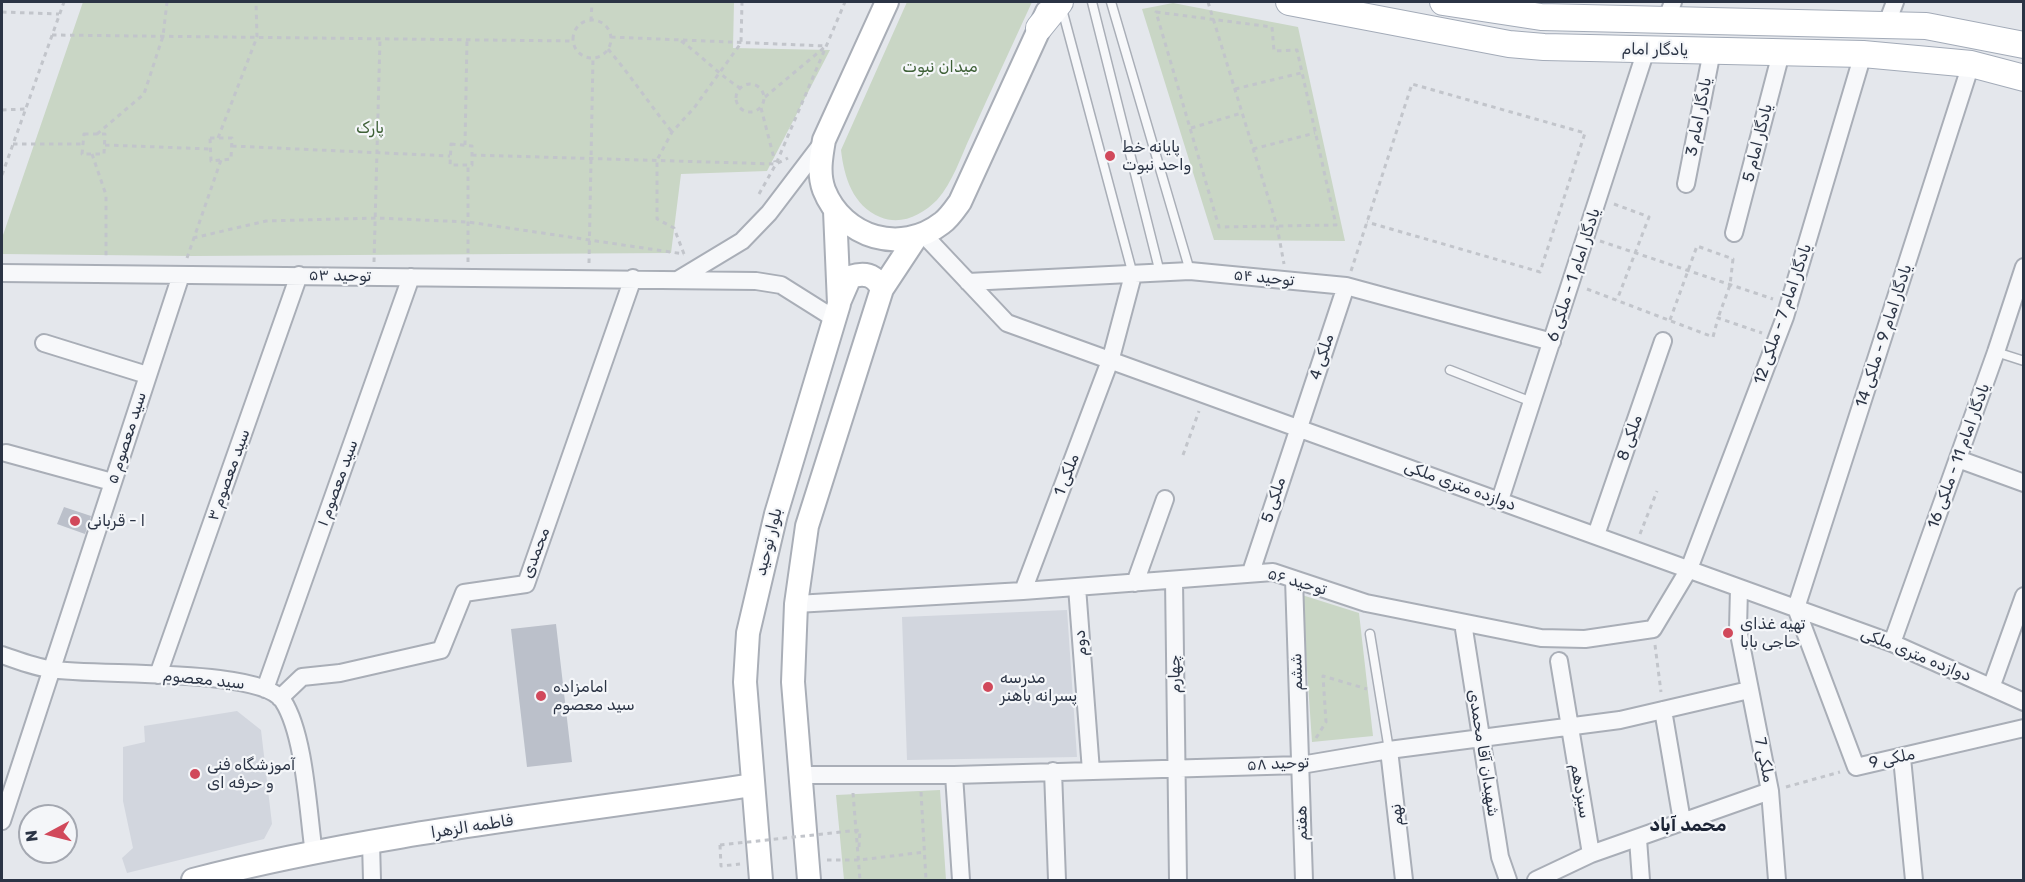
<!DOCTYPE html>
<html>
<head>
<meta charset="utf-8">
<style>
	body { margin:0 }
	#map { position:relative; width:2025px; height:882px; overflow:hidden; background:#e4e7ec; font-family:Rubik,sans-serif }
	canvas { display:block }
	.frame { position:absolute; inset:0; border:3px solid #2b3445; pointer-events:none }
	.north { position:absolute; left:18px; top:804px; width:60px; height:60px; box-sizing:border-box; background:#f4f6f9; border:2px solid #a4a8b1; border-radius:50%; rotate:263deg; font-size:16px; font-weight:700; line-height:24px; text-align:center; color:#2b3445 }
	.north::after { content:''; display:block; margin:auto; width:21px; height:27px; background:#d1495b; clip-path:polygon(50% 0,100% 100%,50% 72%,0 100%) }
</style>
</head>
<body>
<div id="map">
<canvas width="2025" height="882"></canvas>
<div class="frame"></div>
<div class="north">N</div>
</div>
<script>
const ctx = document.querySelector('canvas').getContext('2d');
ctx.lineJoin = 'round';
function paint(path, color) {
  ctx.fillStyle = color;
  ctx.fill(path, 'evenodd');
}
function trace(path, color, width, dash) {
  ctx.strokeStyle = color;
  ctx.lineWidth = width;
  ctx.lineCap = dash ? 'butt' : 'round';
  ctx.setLineDash(dash || []);
  ctx.stroke(path);
}
function write(font, color, halo, rows, align = 'center') {
  ctx.font = font + ' Rubik,Vazirmatn,sans-serif';
  ctx.lineWidth = 4.5;
  ctx.setLineDash([]);
  ctx.textBaseline = 'middle';
  ctx.strokeStyle = halo;
  ctx.fillStyle = color;
  for (const [text, x, y, turn = 0] of rows) {
    ctx.save();
    ctx.translate(x, y);
    ctx.rotate((+turn || 0) * Math.PI / 180);
    ctx.textAlign = isNaN(turn) ? turn : align;
    if (halo) ctx.strokeText(text, 0, 0);
    ctx.fillText(text, 0, 0);
    ctx.restore();
  }
}
const built = new Path2D(`
	M1067,610L1077,757L907,760L902,617Z
	M237,711L261,730L272,824L264,839L127,873L122,858L133,848L123,801V747L145,742L144,726Z`);
const green = new Path2D(`
	M83,2H734L733,48L830,50L767,171L681,174L671,253L193,256L2,254V238Z
	M907,2H1032C1012,46 991,90 971,135C961,156 953,182 937,200C922,215 901,226 880,217C853,206 844,177 841,150Z
	M1173,3L1298,27L1345,241L1214,240L1142,9Z
	M1302,595L1359,613L1373,736L1312,742Z
	M940,790L946,880H844L836,795Z`);
const building = new Path2D(`
	M64,507L91,516L85,534L57,524Z
	M556,624L572,762L527,767L511,629Z`);
const path = new Path2D(`
	M1208,2L1277,226L1284,264
	M2,12L59,14
	M1156,12L1272,27L1274,51L1297,50L1336,225L1219,227Z
	M573 39a19 19 0 1 1 38 0a19 19 0 1 1-38 0Z
	M591,21L592,2
	M52,35L572,41
	M611,37L826,46
	M681,41C702,56 718,74 740,88
	M608,49C631,76 650,105 672,132
	M736 98a14 14 0 1 1 28 0a14 14 0 1 1-28 0Z
	M1235,89L1301,73
	M765,97L826,46
	M761,108L775,162
	M2,110L25,109
	M1191,128L1242,113
	M84,134H105L104,154H82Z
	M97,134L144,94L163,36L167,2
	M210,138H232L231,159L211,161Z
	M218,138L257,37L256,2
	M13,144H83
	M451,144L472,146V165H450Z
	M105,145L211,149
	M465,145L467,40
	M232,146L450,156
	M1253,149L1315,133
	M92,154L106,195V258
	M472,155L776,164L788,158
	M2,175L64,2
	M759,194L776,164L845,2
	M1614,204L1649,217L1617,300
	M193,238L266,221L376,218L468,222L684,254
	M1600,241L1773,299
	M684,254L674,228L657,219V160L672,132L694,108L741,43L742,2
	M187,258L221,160
	M374,262L380,39
	M468,262V165
	M589,263L593,57
	M1351,271L1412,84L1585,133L1540,272L1367,222
	M1587,289L1713,337L1718,318L1762,333
	M1670,320L1697,246L1733,259L1730,285L1718,318
	M1183,455L1199,411
	M1640,534L1657,491
	M1655,645L1661,692
	M1316,738L1326,722L1323,676L1367,689
	M1786,787L1840,772
	M921,792L926,880
	M853,793L860,880
	M720,845L721,866L740,864
	M859,847L860,830
	M827,860H859L925,852`);
const lane = new Path2D(`
	M1092,2L1160,273
	M1111,2L1190,271
	M1062,9L1133,275
	M1996,352L2024,361
	M1450,370L1532,402
	M1370,634L1389,750`);
const street = new Path2D(`
	M1667,18L1673,2
	M1887,23L1895,2
	M1971,64L1796,608L1856,767L2024,728
	M1686,184L1712,51
	M1734,233L1781,53
	M924,235L1007,323L1892,643L2024,702
	M2,273L756,281L781,285L835,319
	M679,279L742,241L769,213L823,142
	M968,282L1190,271L1346,286L1552,342
	M44,343L147,375
	M6,453L112,482
	M1958,459L2024,483
	M1500,500L1646,50
	M1596,535L1663,341
	M1251,572L1346,286
	M1294,579L1304,880
	M1174,580L1178,880
	M1135,583L1165,499
	M1077,587L1091,771
	M1023,591L1111,358L1133,275
	M796,604L1023,591L1273,572L1366,603L1541,638L1585,639L1653,629L1689,569L1785,317L1863,54
	M1463,623L1500,857L1508,880
	M1892,643L1996,352L2024,267
	M2,655C17,660 34,667 50,669C94,677 261,667 283,701C305,735 308,813 314,854
	M1559,661L1591,854
	M158,675L299,275
	M1992,685L2024,596
	M265,689L411,277
	M280,698L302,677L340,673L441,650L464,593L526,584L633,278
	M1663,710L1682,821
	M1389,750L1404,880
	M1902,758L1914,880
	M1053,771L1057,880
	M800,775H954L1301,765L1389,750L1620,720L1749,690
	M954,775L961,880
	M1770,791L1777,880
	M2,821L181,275
	M1638,839L1641,880
	M371,842L372,880
	M1536,880L1591,854L1770,791L1738,629L1739,588`);
const secondary = new Path2D(`
	M887,2L824,140C821,157 818,174 824,190C843,238 901,255 942,223C949,218 955,209 960,202L1047,12
	M840,300L850,277C865,272 875,275 882,289
	M193,880C373,833 569,813 753,785
	M761,880L745,682L748,633L776,514L839,304L835,211
	M809,880L793,682L796,604L807,526L882,289L917,236`);
const primary = new Path2D(`
	M1289,2L1509,44L1544,47L1863,54L1971,64L2024,78
	M1443,2L1541,17L1926,26L2024,45
	M1039,28L1060,2`);
const pathBridge = new Path2D(`
	M720,845L860,830`);
const markers = [
	[1110,156,6,"#d1495b"],
	[75,521,6,"#d1495b"],
	[1728,633,6,"#d1495b"],
	[988,687,6,"#d1495b"],
	[541,696,6,"#d1495b"],
	[195,774,6,"#d1495b"]
];
const streetNames = [
	["یادگار امام",1655,50,1],
	["یادگار امام 3",1699,117,-79],
	["یادگار امام 5",1758,143,-76],
	["یادگار امام 1 - ملکی 6",1574,275,-72],
	["توحید ۵۳",340,276,1],
	["توحید ۵۴",1264,278,6],
	["یادگار امام 7 - ملکی 12",1783,314,-71],
	["یادگار امام 9 - ملکی 14",1884,336,-72],
	["ملکی 4",1322,357,-72],
	["سید معصوم ۵",127,438,-72],
	["ملکی 8",1630,438,-71],
	["یادگار امام 11 - ملکی 16",1959,456,-70],
	["سید معصوم ۳",229,475,-70],
	["ملکی 1",1067,475,-69],
	["سید معصوم ۱",338,483,-70],
	["دوازده متری ملکی",1460,486,20],
	["ملکی 5",1274,500,-72],
	["بلوار توحید",769,542,-76],
	["محمدی",536,553,-69],
	["توحید ۵۶",1297,582,16],
	["دوم",1081,643,-94],
	["دوازده متری ملکی",1916,655,22],
	["ششم",1297,672,-92],
	["چهارم",1175,674,-91],
	["سید معصوم",204,680,6],
	["شهیدان آقا محمدی",1483,753,81],
	["ملکی 9",1892,759,-12],
	["ملکی 7",1764,760,78],
	["توحید ۵۸",1278,764,-3],
	["سیزدهم",1580,791,80],
	["نهم",1397,815,-97],
	["هفتم",1302,823,-91],
	["فاطمه الزهرا",472,827,-9]
];
const parkNames = [
	["میدان نبوت",940,67],
	["پارک",370,128]
];
const poiNames = [
	["پایانه خط",1122,147],
	["واحد نبوت",1122,165],
	["ا - قربانی",87,521],
	["تهیه غذای",1740,624],
	["حاجی بابا",1740,642],
	["مدرسه",1000,678],
	["پسرانه باهنر",1000,696],
	["امامزاده",553,687],
	["سید معصوم",553,705],
	["آموزشگاه فنی",207,765],
	["و حرفه ای",207,783]
];
const neighbourhoodNames = [
	["محمد آباد",1688,826]
];
paint(built, '#d2d6de');
paint(green, '#c9d6c5');
paint(building, '#bbc0ca');
trace(lane, '#a9aeb7', 11);
trace(street, '#a9aeb7', 20);
trace(secondary, '#a9aeb7', 26);
trace(primary, '#a3abb8', 28);
trace(path, '#c2c5cb', 3, [4.5, 4.5]);
trace(lane, '#f7f8fa', 8);
trace(street, '#f7f8fa', 16);
trace(secondary, '#fff', 22);
trace(primary, '#fff', 26);
trace(pathBridge, '#c2c5cb', 3, [4.5, 4.5]);
for (const [x, y, r, color] of markers) {
  const dot = new Path2D();
  dot.arc(x, y, r, 0, 2 * Math.PI);
  ctx.fillStyle = color;
  ctx.fill(dot);
  trace(dot, '#f4f6f9', 2);
}
write('16px', '#2b3445', '#f4f6f9', streetNames);
write('16px', '#3f6138', '#f4f6f9', parkNames);
write('16px', '#2b3445', '#f4f6f9', poiNames, 'left');
write('bold 18px', '#1d2536', '#f4f6f9', neighbourhoodNames);
</script>
</body>
</html>
